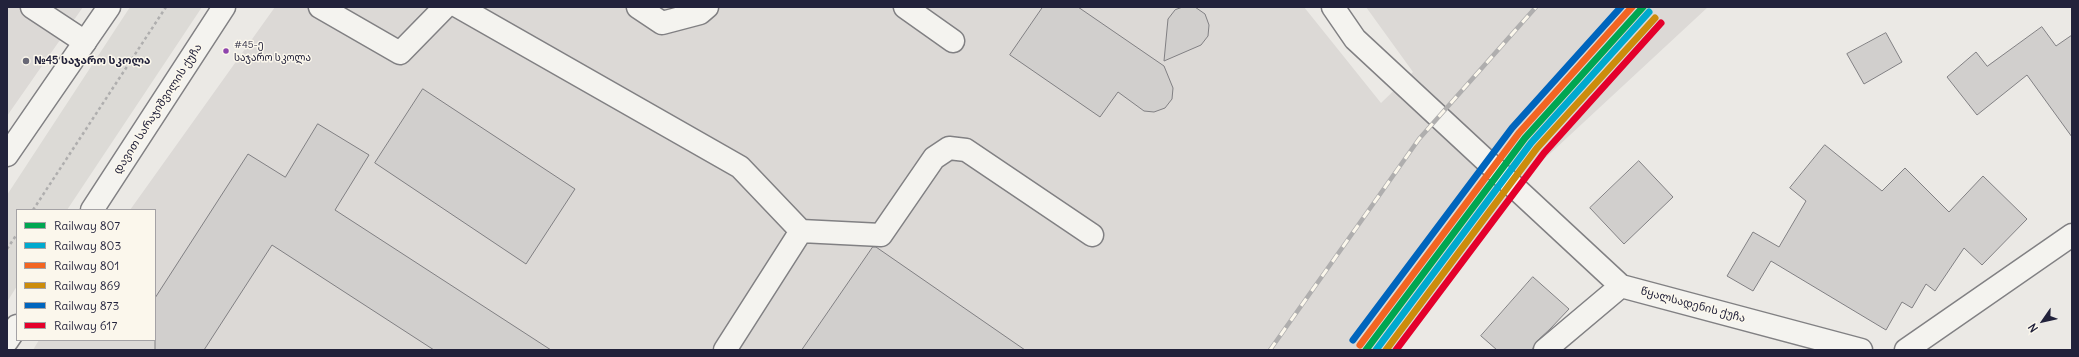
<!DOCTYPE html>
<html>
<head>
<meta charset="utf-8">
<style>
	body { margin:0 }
	#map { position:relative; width:2079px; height:357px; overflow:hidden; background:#ebe9e5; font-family:Delius,sans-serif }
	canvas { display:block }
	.frame { position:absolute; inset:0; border:8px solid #22223b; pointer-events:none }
	.legend { position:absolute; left:16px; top:209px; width:140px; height:132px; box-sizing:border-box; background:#fbf7ec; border:1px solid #a4a2a5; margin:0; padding:5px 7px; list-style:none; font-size:12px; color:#22223b }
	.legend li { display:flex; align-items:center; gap:8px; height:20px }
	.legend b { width:20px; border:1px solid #a4a2a5 }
	.north { position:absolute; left:2023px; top:301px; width:40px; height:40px; -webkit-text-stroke:3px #fbf7ec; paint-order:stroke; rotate:236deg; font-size:11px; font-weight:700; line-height:16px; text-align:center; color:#22223b }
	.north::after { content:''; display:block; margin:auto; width:14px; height:18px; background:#22223b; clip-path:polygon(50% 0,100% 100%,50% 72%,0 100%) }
</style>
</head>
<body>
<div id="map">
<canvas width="2079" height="357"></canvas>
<div class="frame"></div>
<ul class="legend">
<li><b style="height:5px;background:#00a651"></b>Railway 807</li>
<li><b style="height:5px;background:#00a9ce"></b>Railway 803</li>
<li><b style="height:5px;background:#f26522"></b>Railway 801</li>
<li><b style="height:5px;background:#cc8c0c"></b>Railway 869</li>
<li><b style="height:5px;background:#0065bd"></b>Railway 873</li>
<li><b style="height:5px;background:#e4002b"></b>Railway 617</li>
</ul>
<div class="north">N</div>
</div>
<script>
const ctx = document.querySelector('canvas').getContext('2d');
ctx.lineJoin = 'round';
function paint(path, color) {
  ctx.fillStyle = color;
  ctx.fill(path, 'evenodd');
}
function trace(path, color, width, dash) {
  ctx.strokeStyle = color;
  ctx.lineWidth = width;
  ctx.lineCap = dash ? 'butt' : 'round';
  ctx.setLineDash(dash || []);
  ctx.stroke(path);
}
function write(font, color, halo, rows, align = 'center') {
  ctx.font = font + ' Delius,"Noto Sans Georgian",sans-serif';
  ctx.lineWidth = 3;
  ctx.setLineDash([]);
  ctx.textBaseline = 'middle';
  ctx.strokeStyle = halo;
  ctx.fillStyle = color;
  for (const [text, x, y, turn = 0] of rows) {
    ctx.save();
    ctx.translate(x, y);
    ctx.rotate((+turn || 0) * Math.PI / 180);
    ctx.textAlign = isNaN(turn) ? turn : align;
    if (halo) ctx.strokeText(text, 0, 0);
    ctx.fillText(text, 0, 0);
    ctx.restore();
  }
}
const built = new Path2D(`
	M7,7H83L7,116Z
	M275,7H1304L1381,103L1413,72L1366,7H1708L1528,174L1393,350H33L39,340H155V210H130Z`);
const green = new Path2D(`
	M130,7H202L67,210H17V286L7,302V195Z`);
const building = new Path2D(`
	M1043,7H1078L1164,66L1173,88L1172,99L1165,108L1154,112L1144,111L1118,92L1100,117L1010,55Z
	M1183,7H1195L1205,14L1209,25L1208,36L1201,45L1164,61L1168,19L1175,10Z
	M2042,27L2056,46L2072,35V137L2027,75L1977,115L1947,77L1976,52L1987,66Z
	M1886,33L1902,62L1864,84L1847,54Z
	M423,89L575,189L526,264L375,163Z
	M318,124L369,155L335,210L551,350H434L272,245L204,350H155V298L248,154L285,177Z
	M1825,145L1882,191L1905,168L1949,212L1983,176L2027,219L1982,265L1964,248L1935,291L1926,284L1912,308L1902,302L1886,330L1771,261L1753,291L1727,276L1753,232L1779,247L1806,201L1790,188Z
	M1639,161L1673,197L1624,244L1590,208Z
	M873,247H876L1025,350H802Z
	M1533,277L1569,309L1550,329L1537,341L1532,350H1497L1481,336Z`);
const path = new Path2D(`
	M33,210L166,7
	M7,249L17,234`);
const minor = new Path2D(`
	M32,7L85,42
	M320,7L400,53L445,7
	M459,7L740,167L801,231L725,350
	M638,7L662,23L700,13L707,7
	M905,7L953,41
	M1333,7L1355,39L1621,286L1861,350
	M801,231L881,235L934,158L949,148L966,150L1092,235
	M1545,350L1621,286
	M1906,350L2072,235`);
const major = new Path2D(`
	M7,155L109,7
	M92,210L224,7
	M7,341L17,326`);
const rail = new Path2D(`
	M1270,350L1419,139L1536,7`);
const rail1 = new Path2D(`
	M1366,350L1525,138L1643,7`);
const rail2 = new Path2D(`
	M1376,350L1531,143L1649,12`);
const rail3 = new Path2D(`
	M1360,345L1519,133L1632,7`);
const rail4 = new Path2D(`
	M1386,350L1537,148L1655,18`);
const rail5 = new Path2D(`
	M1353,340L1512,128L1621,7`);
const rail6 = new Path2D(`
	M1396,350L1544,153L1661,23`);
const markers = [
	[226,51,3.5,"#8e44ad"],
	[26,61,4,"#686876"]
];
const busNames = [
	["#45-ე",234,45],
	["საჯარო სკოლა",234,58]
];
const poiNames = [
	["№45 საჯარო სკოლა",34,61]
];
const streetNames = [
	["დავით სარაჯიშვილის ქუჩა",158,109,-57],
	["წყალსადენის ქუჩა",1693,305,15]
];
paint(built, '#dcd9d6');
paint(green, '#dcdad6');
paint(building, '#d1cfcd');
trace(building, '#818083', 1);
trace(minor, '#818083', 25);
trace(major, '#818083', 25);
trace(path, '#afaeae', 2.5, [3, 3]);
trace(minor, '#f4f3ef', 22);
trace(major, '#f4f3ef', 22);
trace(rail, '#afaeae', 4.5);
trace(rail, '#fbf7ec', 3, [9]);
trace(rail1, '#00a651', 7);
trace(rail2, '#00a9ce', 7);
trace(rail3, '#f26522', 7);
trace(rail4, '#cc8c0c', 7);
trace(rail5, '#0065bd', 7);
trace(rail6, '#e4002b', 7);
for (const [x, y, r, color] of markers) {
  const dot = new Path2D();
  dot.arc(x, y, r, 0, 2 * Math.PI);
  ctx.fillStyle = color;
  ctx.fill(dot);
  trace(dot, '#fbf7ec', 1.5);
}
write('10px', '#22223b', '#fbf7ec', busNames, 'left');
write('bold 11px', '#22223b', '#fbf7ec', poiNames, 'left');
write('11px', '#22223b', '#fbf7ec', streetNames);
</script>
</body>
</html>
